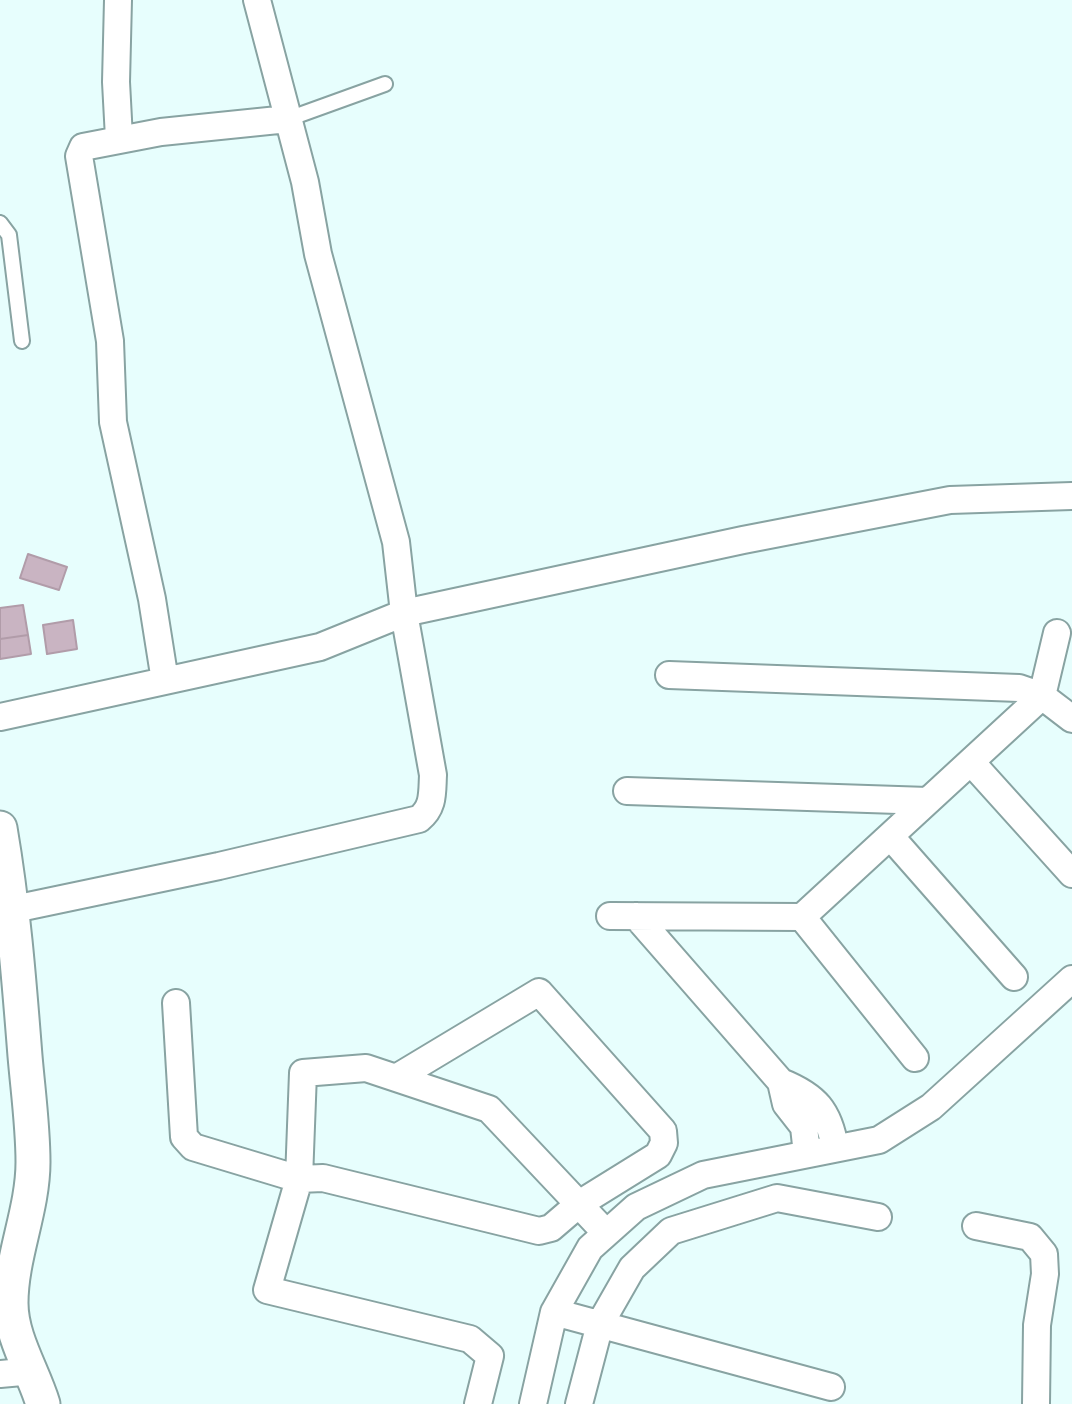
<!DOCTYPE html>
<html>
<head>
<meta charset="utf-8">
<style>
	body { margin:0 }
	canvas { display:block; background:#e7fefd }
</style>
</head>
<body>
<canvas width="1072" height="1404"></canvas>
<script>
const ctx = document.querySelector('canvas').getContext('2d');
ctx.lineJoin = 'round';
function paint(path, color) {
  ctx.fillStyle = color;
  ctx.fill(path, 'evenodd');
}
function trace(path, color, width, dash) {
  ctx.strokeStyle = color;
  ctx.lineWidth = width;
  ctx.lineCap = dash ? 'butt' : 'round';
  ctx.setLineDash(dash || []);
  ctx.stroke(path);
}
const building = new Path2D(`
	M28,554L67,567L59,590L20,578Z
	M23,605L28,635L0,639V608Z
	M73,620L77,649L47,654L43,625Z
	M28,635L31,654L0,659V639Z`);
const service = new Path2D(`
	M288,119L385,84
	M0,223L9,235L22,341`);
const minor = new Path2D(`
	M118,0L116,82L119,138
	M669,675L1019,688L1042,696L1072,719
	M165,681L152,599L113,422L110,341L79,156L83,147L161,132L288,119
	M0,717L320,647L404,613L743,540L950,500L1072,496
	M971,762L1072,874
	M627,791L928,801
	M890,836L1014,977
	M14,909L219,866L419,819C434,807 432,793 433,775L404,613L396,542L318,254L305,182L257,0
	M610,916L802,917L1042,696L1057,633
	M636,916L781,1082C816,1096 829,1111 835,1148
	M802,917L915,1058
	M176,1003L184,1137L193,1147L299,1179L323,1178L539,1231L551,1228L579,1204L658,1155L664,1143L663,1131L539,992L396,1078
	M781,1082L786,1104L804,1127L807,1154
	M976,1226L1030,1237L1044,1254L1045,1274L1037,1325L1036,1404
	M554,1312L831,1387
	M0,1374L33,1371
	M478,1404L490,1356L470,1339L267,1290L299,1179L303,1073L366,1068L489,1109L606,1233
	M533,1404L554,1312L590,1248L636,1207L703,1175L879,1140L931,1107L1072,979
	M579,1404L600,1324L632,1268L671,1231L777,1198L878,1217`);
const tertiary = new Path2D(`
	M0,828C13,904 19,979 25,1056C28,1091 33,1127 33,1162C33,1210 11,1256 11,1303C11,1338 33,1371 43,1404`);
paint(building, '#c9b4c2');
trace(building, '#b19ca9', 2);
trace(service, '#88a3a2', 18);
trace(minor, '#88a3a2', 30);
trace(tertiary, '#88a3a2', 37);
trace(service, '#fff', 14);
trace(minor, '#fff', 26);
trace(tertiary, '#fff', 33);
</script>
</body>
</html>
